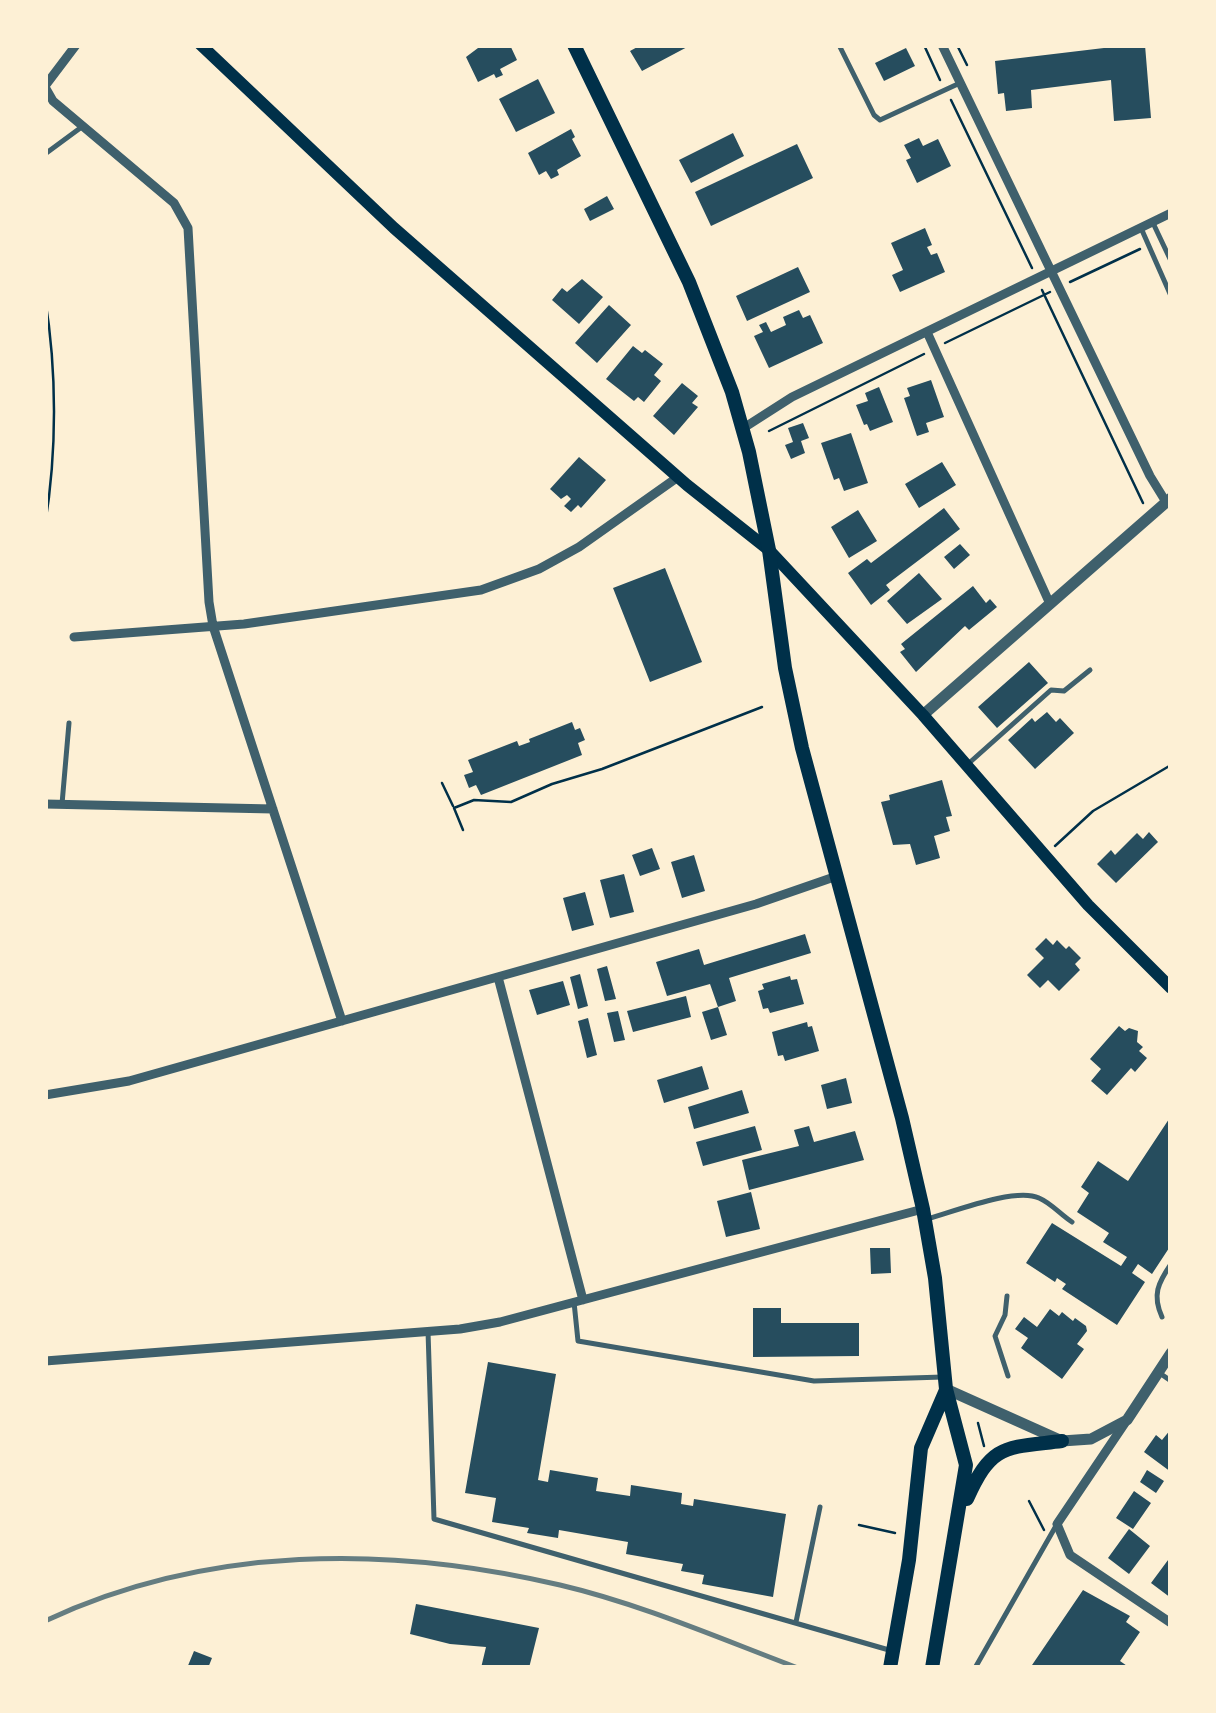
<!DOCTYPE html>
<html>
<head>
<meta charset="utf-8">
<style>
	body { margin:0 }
	#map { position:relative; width:1216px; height:1713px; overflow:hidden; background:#fdf0d5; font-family:"Playfair Display",serif }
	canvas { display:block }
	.frame { position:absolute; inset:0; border:48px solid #fdf0d5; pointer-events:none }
</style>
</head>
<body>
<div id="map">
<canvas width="1216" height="1713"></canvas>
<div class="frame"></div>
</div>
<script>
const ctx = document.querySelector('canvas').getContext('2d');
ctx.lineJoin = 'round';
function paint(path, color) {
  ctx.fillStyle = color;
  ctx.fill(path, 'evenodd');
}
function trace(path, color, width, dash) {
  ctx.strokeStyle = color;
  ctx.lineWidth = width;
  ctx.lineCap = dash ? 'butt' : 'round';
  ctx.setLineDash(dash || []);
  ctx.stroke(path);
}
const building = new Path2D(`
	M482,45H510L517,60L500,69L503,75L496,78L494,74L478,82L466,57Z
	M641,45H691L642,71L630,51Z
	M1129,45H1145L1151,118L1114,121L1111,80L1031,90L1032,108L1006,111L1004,93L998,94L995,61Z
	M906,48L915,66L884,81L875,63Z
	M538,79L555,113L516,132L499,99Z
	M571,129L575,137L572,139L581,156L557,170L559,175L551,179L546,171L539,175L528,153Z
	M733,133L744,156L691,183L679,160Z
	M919,138L923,146L938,139L951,166L917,183L906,160L911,158L904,145Z
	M797,144L813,178L711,226L695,192Z
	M607,196L614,209L590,221L584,209Z
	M925,228L932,245L927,247L931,255L937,253L945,272L900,292L892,275L903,270L891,243Z
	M798,267L810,292L747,321L736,296Z
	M582,279L603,297L579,324L552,300L562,288L567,292Z
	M609,305L631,325L597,363L575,343Z
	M799,310L803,318L810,315L823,343L769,368L754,336L763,332L759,325L766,322L771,332L786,325L783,317Z
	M633,346L642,353L645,350L663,364L654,375L661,381L644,402L638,397L634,401L606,379Z
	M931,380L944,417L926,423L929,432L917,436L904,398L910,396L907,388Z
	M682,383L698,396L692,403L698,407L674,435L653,416Z
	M879,387L893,422L870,431L867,424L864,425L856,405L868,401L865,393Z
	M803,423L809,438L801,441L805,453L791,459L785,445L793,442L788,428Z
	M851,433L868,483L844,491L839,478L834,480L821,443Z
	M579,457L606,480L581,508L578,505L571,512L564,506L571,499L567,495L561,499L550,489Z
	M942,462L956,485L919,508L905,484Z
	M944,508L960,529L886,585L890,590L871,605L848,573L867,559L871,563Z
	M858,510L877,541L849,558L831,527Z
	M960,544L970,555L954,569L944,557Z
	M665,568L702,662L650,682L613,588Z
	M919,573L942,599L907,624L887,601Z
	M973,586L986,603L990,599L997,607L969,630L965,626L916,672L900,652L905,649L901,644Z
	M1029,662L1048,683L997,728L978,707Z
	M1047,712L1056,722L1060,718L1074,733L1035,769L1008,740L1032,718L1035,722Z
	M572,722L575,730L580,728L585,740L578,743L582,755L481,795L476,785L469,788L464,775L473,772L468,760L517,741L519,746L530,742L529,739Z
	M942,780L952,816L946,817L950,831L934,836L940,858L916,865L910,844L893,845L881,802L890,800L889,795Z
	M1149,832L1158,842L1116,883L1097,864L1111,850L1115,855L1137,833L1143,839Z
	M652,848L660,869L640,876L632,855Z
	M694,855L705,891L682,898L671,862Z
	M624,874L634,912L610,918L600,880Z
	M585,892L594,925L572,931L563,898Z
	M805,934L811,953L729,978L736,1001L718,1007L710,984L667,996L656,962L699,949L704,965Z
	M1046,938L1053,945L1057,940L1066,949L1069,946L1081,958L1075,964L1080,970L1059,991L1048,980L1040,988L1027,975L1044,958L1035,949Z
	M607,966L616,999L605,1001L597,969Z
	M580,974L588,1006L578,1009L570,977Z
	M790,976L791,980L797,979L804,1004L770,1013L768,1008L763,1009L758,991L764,989L762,984Z
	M563,981L570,1005L537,1015L529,990Z
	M686,996L691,1017L633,1032L627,1011Z
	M718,1007L727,1035L711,1040L702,1012Z
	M618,1011L625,1040L614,1042L607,1013Z
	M588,1018L597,1055L587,1058L578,1021Z
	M807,1022L808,1027L812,1026L819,1051L785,1061L783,1055L778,1056L772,1032Z
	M1119,1026L1125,1031L1129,1028L1138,1031L1137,1042L1143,1047L1139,1051L1147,1058L1135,1072L1131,1068L1107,1095L1091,1081L1101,1069L1090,1059Z
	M702,1066L709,1089L664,1103L657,1080Z
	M846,1078L852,1103L827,1109L821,1085Z
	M742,1090L749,1113L694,1129L688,1107Z
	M1171,1116V1245L1152,1274L1138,1264L1132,1273L1145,1282L1117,1325L1062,1289L1066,1284L1057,1278L1055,1282L1026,1263L1052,1223L1121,1266L1127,1257L1103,1242L1109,1233L1077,1212L1089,1193L1081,1187L1098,1161L1128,1181Z
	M755,1126L762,1150L703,1166L696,1142Z
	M809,1126L814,1142L855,1131L864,1160L749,1190L742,1160L799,1146L794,1130Z
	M751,1192L760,1229L726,1237L717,1201Z
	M870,1248H890L891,1273L871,1274Z
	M753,1308H781V1323H859V1356L753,1357Z
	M1050,1309L1059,1316L1062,1312L1073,1321L1075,1318L1086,1326L1087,1331L1077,1344L1084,1349L1062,1379L1021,1348L1028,1338L1015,1329L1024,1317L1037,1327Z
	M488,1362L556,1374L538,1480L548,1482L550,1470L598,1478L596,1491L630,1496L631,1485L682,1493L681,1504L693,1506L694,1499L786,1514L773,1597L702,1584L704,1575L681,1571L683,1564L626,1554L628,1542L559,1530L558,1538L527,1533L529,1528L492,1522L496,1498L465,1493Z
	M1171,1429V1472L1144,1452L1156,1435L1162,1440Z
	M1147,1470L1164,1481L1156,1493L1140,1482Z
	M1134,1491L1151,1503L1133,1529L1116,1518Z
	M1129,1529L1150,1546L1129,1574L1108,1558Z
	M1171,1556V1598L1151,1583Z
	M1083,1590L1130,1616L1126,1622L1140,1632L1120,1661L1130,1668H1030Z
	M416,1604L539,1628L529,1668H481L486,1647L450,1644L410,1634Z
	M194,1651L212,1658L208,1668H187Z`);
const path = new Path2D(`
	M924,45L940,80
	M957,45L967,65
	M951,100L1032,268
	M1070,282L1140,249
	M1042,290L1143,503
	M45,298C57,371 57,452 45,525
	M945,343L1050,292
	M769,431L924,354
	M442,783L453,806
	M463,830L454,808L474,800L511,802L552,784L602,769L762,707
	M1055,846L1093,811L1171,765
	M978,1423L984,1446
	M1029,1501L1044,1530
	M859,1525L895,1533`);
const service = new Path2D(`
	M839,45L874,115L880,120L960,83
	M45,154L83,126
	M1153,223L1171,261
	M1141,228L1171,296
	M968,764L1051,690L1064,691L1090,670
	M62,804L69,723
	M927,1219C953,1212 1015,1187 1039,1198C1051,1203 1061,1215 1072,1222
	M1007,1296L1005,1315L995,1336L1008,1376
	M574,1302L578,1341L814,1381L943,1377
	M1162,1317C1152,1295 1158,1283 1171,1264
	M428,1331L434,1519L889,1650
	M1161,1374L1171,1381
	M796,1622L820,1507
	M975,1668L1057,1524`);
const minor = new Path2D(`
	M942,45L1150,476L1166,502
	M45,86L76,45
	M45,87L53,101L174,203L188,228L209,602L213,626L342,1021
	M927,332L1050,604
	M742,429L792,397L1171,213
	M74,637L244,624L481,590L539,569L579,547L678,477
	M45,804L273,809
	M498,977L583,1300
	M45,1095L129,1081L756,904L837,876
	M45,1361L460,1329L500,1322L923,1209
	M1125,1423L1057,1524L1070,1555L1171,1623`);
const tertiary = new Path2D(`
	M923,715L1171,498
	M946,1389L1062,1441L1091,1439L1127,1420L1171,1353`);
const secondary = new Path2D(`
	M201,45L394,228L687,485L769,550L923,715L1088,905L1171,988`);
const primary = new Path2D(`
	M574,45L689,282L732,392L749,452L769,550L785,668L802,748L902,1118L923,1209L935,1278L946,1389L966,1465L932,1668
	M967,1499C992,1443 1005,1448 1062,1441
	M890,1668L909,1560L921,1448L946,1390`);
const rail = new Path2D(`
	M45,1621C206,1545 390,1545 560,1585C641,1604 721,1639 798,1668`);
paint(building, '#264d5e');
trace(path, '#003049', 2.5);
trace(service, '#3f606c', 5);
trace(minor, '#3f606c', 9);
trace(tertiary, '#3f606c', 11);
trace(secondary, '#003049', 12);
trace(primary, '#003049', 14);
trace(rail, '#657d81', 5);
</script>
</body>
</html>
